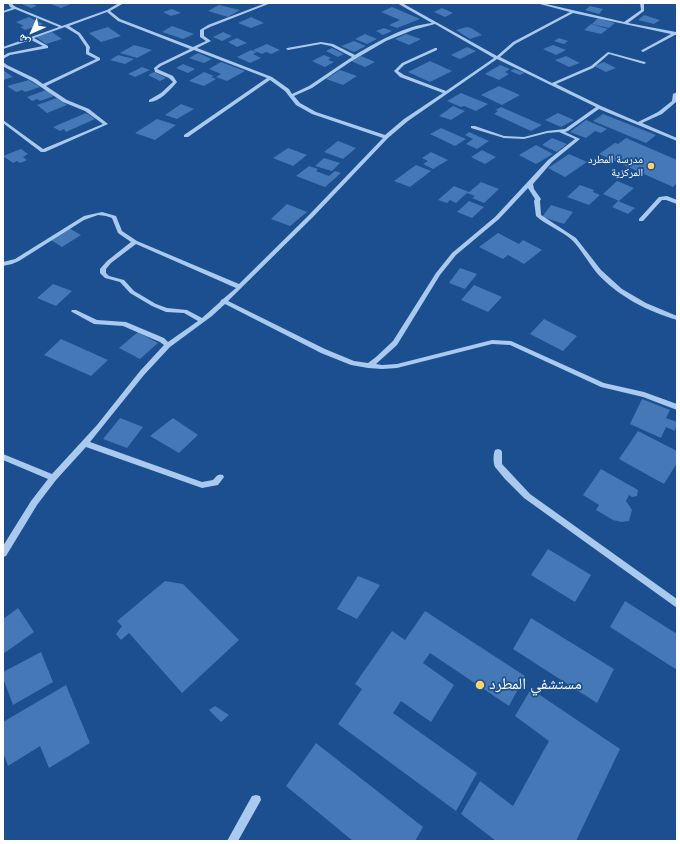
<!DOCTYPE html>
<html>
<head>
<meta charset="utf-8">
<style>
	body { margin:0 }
	#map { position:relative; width:680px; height:844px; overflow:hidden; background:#1b4f8f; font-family:Poppins,"Noto Naskh Arabic",sans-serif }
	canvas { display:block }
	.frame { position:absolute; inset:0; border:4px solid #fff; pointer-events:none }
	.north { position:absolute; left:12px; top:12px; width:40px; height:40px; -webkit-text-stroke:3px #1b4f8f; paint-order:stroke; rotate:225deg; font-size:11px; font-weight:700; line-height:16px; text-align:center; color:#fff }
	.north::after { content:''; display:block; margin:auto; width:14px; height:18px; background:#fff; clip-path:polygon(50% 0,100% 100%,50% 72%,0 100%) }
</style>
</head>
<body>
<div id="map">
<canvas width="680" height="844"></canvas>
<div class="frame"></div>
<div class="north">ش</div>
</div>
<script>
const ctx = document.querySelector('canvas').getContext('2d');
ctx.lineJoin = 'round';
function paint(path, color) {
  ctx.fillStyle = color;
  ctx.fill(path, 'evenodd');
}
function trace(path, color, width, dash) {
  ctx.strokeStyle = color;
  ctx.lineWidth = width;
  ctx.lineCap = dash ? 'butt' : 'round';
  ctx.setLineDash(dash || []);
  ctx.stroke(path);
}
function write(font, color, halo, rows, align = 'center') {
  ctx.font = font + ' Poppins,"Noto Naskh Arabic",sans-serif';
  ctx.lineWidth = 3.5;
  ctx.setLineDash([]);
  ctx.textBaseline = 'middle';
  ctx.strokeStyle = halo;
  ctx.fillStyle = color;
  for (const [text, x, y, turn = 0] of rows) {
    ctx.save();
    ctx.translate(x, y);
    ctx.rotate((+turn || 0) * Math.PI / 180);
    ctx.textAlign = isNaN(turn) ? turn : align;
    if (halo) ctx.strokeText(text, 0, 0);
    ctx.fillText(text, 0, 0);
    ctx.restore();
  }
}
const building = new Path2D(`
	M19,3H30L37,6L31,8Z
	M53,3H73L61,8L51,4Z
	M219,5L240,10L228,17L208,11Z
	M590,6L603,9L599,14L585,10Z
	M392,7L420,19L397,28L389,25L400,20L381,12Z
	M442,8L453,13L445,17L434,12Z
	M172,9L181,13L171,16L163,12Z
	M644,15L660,20L654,24L638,20Z
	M29,17L43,24L25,30L20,27L24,26L16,22Z
	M251,17L264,23L251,28L238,23Z
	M598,18L615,23L609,28L592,24Z
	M591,24L608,29L601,34L584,30Z
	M172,26L194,34L183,39L162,32Z
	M108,27L121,36L101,42L89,33Z
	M467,27L471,28L482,35L470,39L456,30Z
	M384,28L392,31L383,35L376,31Z
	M52,32L62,39L46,44L36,37Z
	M223,32L232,36L222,41L213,37Z
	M365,34L377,39L367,44L355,39Z
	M406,34L421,39L409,45L395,39Z
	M237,38L247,43L237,47L228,42Z
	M559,38L568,41L564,44L554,41Z
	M354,41L366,46L354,52L341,46Z
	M267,44L280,50L271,54L266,52L262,54L253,50Z
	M134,45L152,50L137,58L120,53Z
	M553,45L566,50L556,55L543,49Z
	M467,47L476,51L460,59L451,55Z
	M332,48L344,54L338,57L326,51Z
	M251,50L257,52L253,54L261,58L250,63L237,57Z
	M198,53L212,59L204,63L189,58Z
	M118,55L134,59L125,64L110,60Z
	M324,55L331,58L328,60L334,62L325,67L312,61Z
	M361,56L375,62L365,67L351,61Z
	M566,56L580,63L569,67L555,60Z
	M430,61L452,71L430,82L408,72Z
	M221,62L245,71L227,81L216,77L221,74L209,69Z
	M604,62L616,68L606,72L594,66Z
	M183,64L195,69L188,73L176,68Z
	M500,65L510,69L505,72L509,74L499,80L485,74Z
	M142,67L150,70L135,77L128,74Z
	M514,69L525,73L520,75L510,71Z
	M3,70L13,77L3,80Z
	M340,70L357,76L343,85L326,79Z
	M154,72L166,78L160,81L148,75Z
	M204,72L214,76L211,77L216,79L204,86L189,81Z
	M29,80L40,87L25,92L22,90L16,92L7,86Z
	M499,86L520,95L502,105L481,95Z
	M46,90L54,96L40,101L37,99L32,101L27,97Z
	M461,93L488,104L476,111L464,106L461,107L447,101Z
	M57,98L67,105L47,113L37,105Z
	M181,104L194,109L177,119L165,115Z
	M453,106L465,111L451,120L439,116Z
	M501,107L542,125L531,131L494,114L498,111L495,110Z
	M86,113L95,119L66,132L64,129L60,131L53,127Z
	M558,113L574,120L561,127L545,120Z
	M603,114L656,135L646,143L593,121Z
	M157,119L176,125L155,140L135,133Z
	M586,120L607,129L601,133L595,131L586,138L570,132Z
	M441,128L466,139L455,146L430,134Z
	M469,132L489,141L477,149L466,144L473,139L465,135Z
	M552,138L567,144L557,152L542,145Z
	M626,138L677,160V183L673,187L599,154L615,143L618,144Z
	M338,141L356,148L343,159L324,152Z
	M536,145L553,154L536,164L519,155Z
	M288,148L307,155L293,166L273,158Z
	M21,149L28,154L23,157L27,160L20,163L17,161L13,163L3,156Z
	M482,150L496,157L485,164L471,157Z
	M431,152L448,160L433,169L423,164L428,161L422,158Z
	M569,154L587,162L565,177L548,168Z
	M324,158L340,163L332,171L315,166Z
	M416,165L431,171L410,187L394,181Z
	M309,166L318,169L316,171L329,176L335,171L341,173L325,187L296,176Z
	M617,181L634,188L619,201L603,194Z
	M481,182L499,189L484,203L472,198L475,196L467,193L456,203L450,200L447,203L438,200L454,186L469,192Z
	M580,185L594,190L593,192L600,195L589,205L567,197Z
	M469,201L484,207L472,218L457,212Z
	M618,201L635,208L628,214L612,207Z
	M287,204L307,212L290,226L271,219Z
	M551,205L573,212L564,224L542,217Z
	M69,228L81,235L62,247L51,240Z
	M498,233L519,244L523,240L542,250L524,264L508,255L503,259L479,247Z
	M460,268L477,274L465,289L449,283Z
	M53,284L72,291L56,306L37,298Z
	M474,285L502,297L488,312L461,300Z
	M544,319L577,336L563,351L530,334Z
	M138,332L158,343L140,359L119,348Z
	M61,339L108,360L91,376L44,355Z
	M642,399L670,410L666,418L677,422L675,431L666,427L661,438L630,424Z
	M120,418L143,427L127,448L103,439Z
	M173,418L198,435L179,453L150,436Z
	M638,431L677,451V463L664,484L619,459Z
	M601,469L638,490L637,496L632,497L629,495L626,501L632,510L629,521L621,522L613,520L596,510L599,505L583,495Z
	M548,549L591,575L575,602L531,575Z
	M358,576L380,585L357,619L337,609Z
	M165,581L183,584L239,640L182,693L129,633L121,640L116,634L122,626L117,621Z
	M625,601L677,634V670L610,627Z
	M18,608L34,632L3,654V619Z
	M425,611L525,676L509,706L430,653L423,663L454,685L431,722L401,701L393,713L477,773L456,811L338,724L362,689L355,684L392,631L405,640Z
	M531,618L614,669L597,703L513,649Z
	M41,652L53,682L13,705L3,678V672Z
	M66,685L90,743L49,768L40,746L8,766L3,752V722Z
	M531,689L620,749L576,841H496L461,814L480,781L513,806L549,741L515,716Z
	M215,706L229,715L221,722L209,710Z
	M316,743L423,827L415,841H353L286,786Z`);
const minor = new Path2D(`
	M8,3H12L13,5L16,7L62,26L107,10L119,3H124L110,11L120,19L193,47L206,41L200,37V30L208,25L266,3H271L210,27L204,30V36L211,41L197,48L272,77L289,89L292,94L309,86L352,57L331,46L321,44L288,50L286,49L287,48L321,42L333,44L355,55C379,41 404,26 432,23L397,3H402L497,56L513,42L570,12L536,3H542L624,22L641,10L640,3H644V11L628,23L676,32L677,35H675L643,52L641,51L642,50L671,34L573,13L515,44L500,57L552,83L591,66L608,52L645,62L646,63L644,64L609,54L593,68L556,84L601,106L638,122L658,112L672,101L673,94L677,92L676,102L662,114L642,123L677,138V141L599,109L568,131L565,132L580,139L552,162L533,184L534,189L541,199L540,201L541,215L576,238L601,270L622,289L646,303L677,316V320C647,311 617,296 596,272C588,262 581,249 572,240C561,230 547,226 536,216L534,201L535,199L528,188L499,219L456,255L440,275L397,345L376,364L382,365L397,364L492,340L511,341L604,383L644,392L677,404V410L643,397L601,387L510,345L492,344L397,368L382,369L368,368L351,365L321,353L225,304L212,316L170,347L144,375L90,442L202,482L213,480C216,477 218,473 223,475L224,477L218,485L202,488L86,447L56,480L37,505L6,556L3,557V546L31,501L48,479L3,460V454L52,474L97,425L140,371L164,345L160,342L123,326L94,324L72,312L71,311L72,310H76L97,320L126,322L164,338L168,342L198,321L184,313L166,312L152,306L130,293L120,282L105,278L100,273V269L107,261L131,242L118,233L112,218L106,216L98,215L84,220L19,261L12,264L3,266V262L15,259L84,216L102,212L116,216L122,231L137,241L239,284L309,215L383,138L312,114L296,105L285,91L270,80L188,137H184V135L267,78L194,50L161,66L157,69L173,76L177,82C170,90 160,102 149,102V100L161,93L173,82L169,78L155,72L154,68L159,64L190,49L118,21L107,12L69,26L80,33L90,47L89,52L100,58V60L46,86L67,100L89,109L108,124L45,152H41L3,123V120L43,149L103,124L85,111L63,102L32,81L4,67L3,62L7,65L36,79L43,84L96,59L86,54V47L78,35L65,27L34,38L48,46V48L10,55L3,59V56L8,53L43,46L31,40L3,49V47L59,27L15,9L3,13V11L12,8L10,7ZM435,24L494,58L446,91L404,75L398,71L404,65L437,50V48H435L402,63L394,71L400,77L443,93L404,119L385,135L316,112L300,103L294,96L312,88L350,62L386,41L413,30ZM497,59L596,107L565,129L547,131L524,137L504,136L475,126H471V128L504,138L524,139L547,133L559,132L575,139L548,160L495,217L452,253L436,273L393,341L376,357L368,363L354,361L325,349L228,301L313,217L388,138L408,121ZM136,244L236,288L223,299L221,300L220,302L202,318L187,310L167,308L156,304L134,291L124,280L109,276L106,273V269L111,263Z
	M667,196L677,200V204L666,200H662L643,221H639V219L659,197Z
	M498,449L501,450L502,452V464L530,494L677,599V608L524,498L505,479L495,467C493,463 493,454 495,450Z
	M256,795L260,796L261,800L238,841H227L252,796Z`);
const markers = [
	[651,166,4,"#ffd166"],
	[480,685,5,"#ffd166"]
];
const farPoinames = [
	["مدرسة المطرد",643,160],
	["المركزية",643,173]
];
const nearPoinames = [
	["مستشفي المطرد",489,685]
];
paint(building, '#4478b7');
paint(minor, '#a9c9ee');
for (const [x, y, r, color] of markers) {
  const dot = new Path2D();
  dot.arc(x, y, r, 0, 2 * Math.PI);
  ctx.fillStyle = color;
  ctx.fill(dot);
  trace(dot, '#1b4f8f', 1.5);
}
write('11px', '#fff', '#1b4f8f', farPoinames, 'right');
write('16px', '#fff', '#1b4f8f', nearPoinames, 'left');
</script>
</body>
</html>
